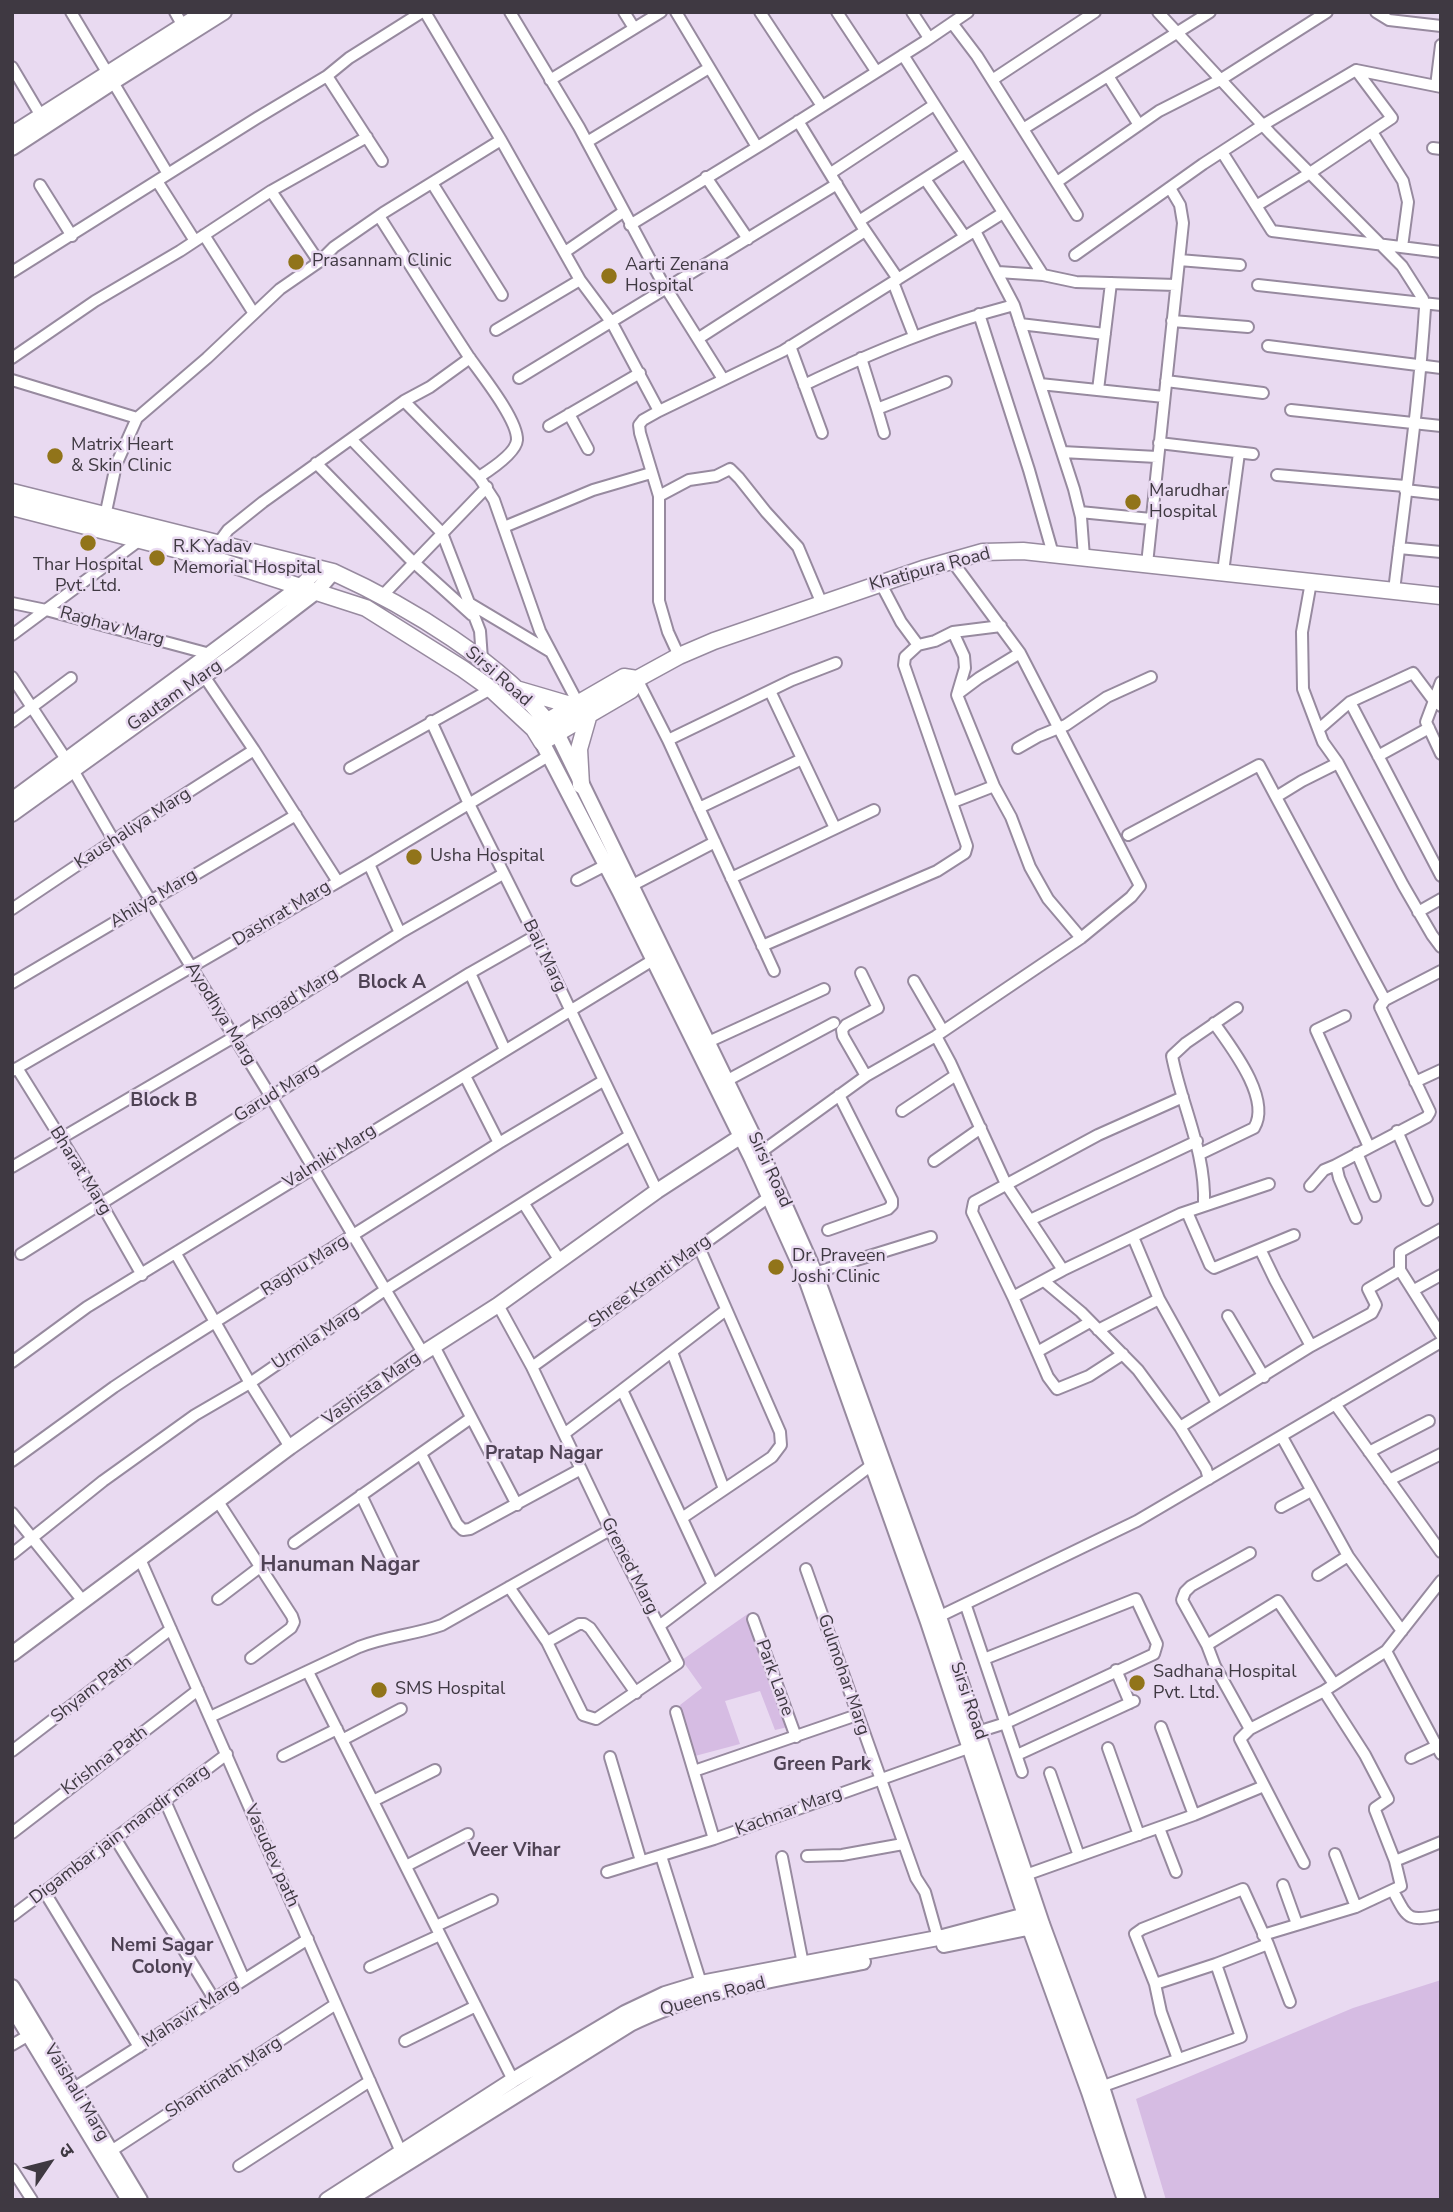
<!DOCTYPE html>
<html>
<head>
<meta charset="utf-8">
<style>
	body { margin:0 }
	#map { position:relative; width:1453px; height:2212px; overflow:hidden; background:#e9daf1; font-family:"Nunito Sans","Noto Sans Devanagari",sans-serif }
	canvas { display:block }
	.frame { position:absolute; inset:0; border:14px solid #3f3942; pointer-events:none }
	.north { position:absolute; left:14px; top:2128px; width:70px; height:70px; -webkit-text-stroke:5px #e9daf1; paint-order:stroke; rotate:55deg; font-size:19px; font-weight:700; line-height:28px; text-align:center; color:#3f3942 }
	.north::after { content:''; display:block; margin:auto; width:24px; height:32px; background:#3f3942; clip-path:polygon(50% 0,100% 100%,50% 72%,0 100%) }
</style>
</head>
<body>
<div id="map">
<canvas width="1453" height="2212"></canvas>
<div class="frame"></div>
<div class="north">उ</div>
</div>
<script>
const ctx = document.querySelector('canvas').getContext('2d');
ctx.lineJoin = 'round';
function paint(path, color) {
  ctx.fillStyle = color;
  ctx.fill(path, 'evenodd');
}
function trace(path, color, width, dash) {
  ctx.strokeStyle = color;
  ctx.lineWidth = width;
  ctx.lineCap = dash ? 'butt' : 'round';
  ctx.setLineDash(dash || []);
  ctx.stroke(path);
}
function write(font, color, halo, rows, align = 'center') {
  ctx.font = font + ' "Nunito Sans",sans-serif';
  ctx.lineWidth = 5;
  ctx.setLineDash([]);
  ctx.textBaseline = 'middle';
  ctx.strokeStyle = halo;
  ctx.fillStyle = color;
  for (const [text, x, y, turn = 0] of rows) {
    ctx.save();
    ctx.translate(x, y);
    ctx.rotate((+turn || 0) * Math.PI / 180);
    ctx.textAlign = isNaN(turn) ? turn : align;
    if (halo) ctx.strokeText(text, 0, 0);
    ctx.fillText(text, 0, 0);
    ctx.restore();
  }
}
const green = new Path2D(`
	M749,1613L788,1727L775,1730L760,1691L725,1701L740,1744L695,1756L680,1705L702,1688L682,1660Z
	M1441,1980V2200H1166L1136,2099L1353,2008Z`);
const minor = new Path2D(`
	M71,12L168,174
	M175,12L183,26
	M425,12L501,140L580,280L612,323L659,411L643,420L639,425L640,433L659,496V601L668,632L679,656
	M510,12L579,127L661,280L723,379
	M624,12L634,28
	M676,12L757,147
	M760,12L822,106
	M837,12L876,71
	M912,12L929,38
	M1158,12L1271,134L1402,266L1423,299L1425,308C1419,403 1405,497 1394,591
	M1376,12L1389,20L1441,26
	M952,23L977,56L1077,215
	M903,55L1043,275L1076,282L1176,285
	M12,67L41,116
	M327,76L382,161
	M1108,76L1139,125
	M550,80L661,12
	M992,80L1095,12
	M1436,86L1441,45
	M798,121L862,226L898,279
	M1023,129L1210,12
	M1372,132L1403,181L1408,202L1402,247
	M587,142L709,68
	M1433,148L1441,149
	M1222,152L1272,231L1441,252
	M831,173L934,105
	M706,177L748,239
	M925,179L965,237
	M157,181L195,241
	M1057,182L1159,111L1220,80L1327,12
	M432,183L502,295
	M40,185L72,236
	M271,191L319,262
	M1256,206L1310,173L1392,118L1356,70
	M379,216C409,263 438,310 469,357C481,374 518,420 517,440C516,453 490,470 479,477
	M859,221L965,153
	M630,225L764,143L924,42L968,12
	M975,231L1014,305L1074,489L1081,517L1084,557
	M204,235L253,312
	M565,252L623,212
	M1075,255L1203,164L1263,125L1356,70L1441,87
	M1179,260L1240,265
	M12,272L257,118L327,76L349,58L422,12
	M998,272L1043,275
	M893,282L914,336
	M1258,285L1441,305
	M979,314L1029,470L1053,554
	M1172,321L1248,327
	M1020,324L1105,334
	M496,330L580,280
	M699,338L865,231
	M790,346L822,433
	M1268,346L1441,368
	M12,358L95,301L180,251L271,191L367,137
	M861,358L877,409L946,382
	M519,378L837,184
	M12,380L137,418
	M1166,381L1263,393
	M1040,384L1164,397
	M804,385C875,351 938,325 1014,305
	M1098,390L1111,283
	M404,401L479,477L494,500L540,631L578,703
	M877,409L884,433
	M1291,410L1441,426
	M659,411L783,351L1003,213
	M569,414L588,449
	M549,426L640,373
	M351,439L442,533L480,631L482,659
	M1159,443L1253,454
	M1062,452L1157,457
	M316,463L409,558L472,615
	M1277,475L1405,486
	M1405,490L1441,494
	M659,496L689,480L716,476L730,469L739,478L766,512L798,547L822,604
	M1080,512L1151,519
	M104,521L116,465L137,418L207,358L280,289L319,262L334,247L383,213L501,140
	M504,527L593,490L651,473
	M217,545L228,530L263,502L404,401L430,387L470,358
	M1399,548L1441,552
	M1147,564L1183,223L1180,205L1170,188
	M1223,572L1239,453
	M1311,582L1302,632L1303,689L1323,742L1338,763L1403,885L1432,935L1441,947
	M382,596L487,487
	M12,603L46,610L210,654
	M469,603L551,652
	M953,632L964,656L965,668L957,695L994,786L1011,817L1030,867L1048,899L1081,938
	M12,635L140,540
	M918,645L935,641L953,632L1001,626
	M204,676L254,750L338,882
	M12,677L73,770L114,841L271,1097L423,1353
	M637,679L668,740L774,971
	M1441,682L1426,722L1441,754
	M770,691L835,828
	M959,693L979,678L1020,653
	M1350,702L1441,876
	M431,721L469,804L535,936L657,1191
	M12,722L71,678
	M1319,729L1350,702L1413,673L1434,701L1441,706
	M668,740L792,680L836,663
	M1018,748L1039,736L1066,725L1107,697L1151,677
	M1378,756L1429,728
	M1338,763L1302,781L1276,797L1385,1000L1380,1007L1430,1112L1427,1117L1336,1165L1339,1178L1356,1218
	M350,768L491,689
	M953,802L994,786
	M699,808L802,759
	M1128,835L1259,765L1276,797
	M369,864L400,933
	M731,878L874,810
	M577,880L606,865
	M627,888L715,842
	M12,909L140,823L254,750
	M1418,912L1441,899
	M762,946L937,871L965,853L967,846L904,665L905,657L918,645L901,622L880,582
	M470,973L505,1050
	M861,973L878,1008L846,1025L842,1030L843,1036L866,1076
	M914,981L943,1031
	M12,983L296,815
	M1385,1000L1441,971
	M1345,1016L1316,1030L1369,1147
	M936,1036L950,1062L1006,1184L1063,1270
	M706,1043L824,989
	M17,1068L101,1203L142,1275
	M12,1071L369,864L550,755
	M465,1076L499,1143
	M726,1081L834,1023
	M1415,1082L1441,1070
	M902,1111L956,1075
	M1397,1131L1427,1200
	M1357,1153L1375,1196
	M1200,1154L1254,1128C1272,1099 1231,1047 1214,1023
	M757,1155L866,1076L936,1036L1081,938L1131,897L1140,886L1020,653L952,561
	M934,1161L981,1128
	M12,1167L234,1037L400,933L503,874
	M1310,1186L1324,1170L1336,1165
	M524,1204L560,1261
	M1204,1205C1206,1152 1182,1107 1172,1056L1186,1043L1237,1008
	M1187,1212L1210,1265L1214,1268L1294,1235
	M1030,1220L1197,1141
	M1441,1229L1400,1252V1270L1441,1335
	M828,1230L888,1209L892,1205V1200L839,1095
	M1133,1237L1159,1299L1217,1403
	M1260,1249L1275,1280L1311,1346
	M21,1254L350,1047L470,973L535,936
	M176,1254L250,1383L290,1447
	M811,1274L931,1237
	M1044,1281L1081,1312L1138,1370L1180,1427L1206,1469L1209,1479
	M1414,1290L1441,1275
	M1013,1297L1063,1270L1180,1214L1269,1184
	M498,1305L532,1367L610,1530L659,1626L873,1464
	M1228,1316L1264,1377
	M1098,1330L1159,1299
	M434,1346L517,1505
	M672,1352L724,1489
	M1037,1352L1090,1322
	M1123,1354L1089,1376L1057,1389L1048,1377L1013,1297L972,1212L974,1202L1098,1135L1183,1097
	M12,1362L87,1307L653,960
	M532,1367L769,1197
	M1335,1404L1441,1552
	M1180,1427L1311,1346L1372,1313L1376,1305L1368,1289L1400,1270
	M564,1434L622,1390
	M1282,1437L1348,1556L1402,1631
	M1369,1452L1429,1421
	M421,1454L457,1524L463,1530L470,1529L581,1469
	M12,1461L114,1387L150,1363L499,1143L603,1081
	M1389,1480L1441,1454
	M361,1495L393,1562
	M217,1500L292,1616L294,1622L291,1628L251,1658
	M1281,1507L1311,1491
	M12,1513L83,1601
	M682,1518L772,1457L781,1445L780,1432L699,1247
	M294,1543L471,1418
	M12,1554L103,1481L195,1415L250,1383L385,1290L629,1136
	M140,1559L401,2152
	M806,1569L916,1878L925,1892L938,1938
	M1318,1575L1348,1556
	M713,1585L622,1390L726,1310
	M509,1587L547,1642L583,1715L596,1719L678,1663L659,1626
	M218,1599L260,1567
	M966,1606L1022,1772
	M753,1619L796,1737
	M934,1619L1137,1521L1441,1342
	M547,1642L579,1624H584L590,1628L636,1693
	M1207,1645L1182,1600L1185,1592L1191,1586L1250,1553
	M1386,1651L1441,1754
	M1116,1670L1130,1703
	M308,1672L513,2080
	M1324,1691L1365,1755L1388,1799L1375,1808V1810L1395,1861
	M676,1712L714,1839
	M210,1717L359,1647C386,1636 414,1635 442,1625L610,1530
	M1161,1727L1194,1815
	M1250,1729L1215,1666L1207,1645L1278,1601L1334,1684
	M971,1734L1006,1723L1154,1654L1157,1644L1136,1599L984,1659
	M342,1740L401,1709
	M1108,1748L1139,1835
	M12,1751L171,1629
	M1017,1755L1134,1701
	M283,1756L337,1729
	M610,1757L641,1861
	M1411,1758L1441,1744
	M694,1771L857,1715
	M1050,1773L1079,1856
	M165,1801L244,1979
	M373,1801L435,1770
	M1159,1828L1176,1872
	M12,1833L198,1690
	M115,1838L214,1999
	M1335,1854L1356,1907
	M661,1856L701,1983
	M807,1856L842,1855L903,1844
	M782,1857L803,1964
	M1304,1863L1240,1739L1250,1729L1324,1691L1386,1651L1441,1581
	M406,1866L468,1834
	M607,1872L714,1839L971,1747
	M1020,1877L1194,1815L1264,1786
	M1283,1885L1297,1924
	M44,1891L139,2047
	M1393,1891C1408,1919 1407,1922 1441,1915
	M12,1916L227,1754
	M436,1926L492,1900
	M1263,1935L1356,1907L1401,1886L1395,1861L1441,1842
	M370,1967L440,1935
	M1155,1984L1216,1964L1268,1944
	M405,2041L476,2006
	M12,2045L29,2035
	M1178,2059L1161,2012L1155,1984L1135,1934L1142,1929L1243,1889L1268,1944L1290,2002
	M74,2088L308,1939
	M1095,2089L1241,2037L1216,1964
	M111,2151L336,2004
	M239,2166L370,2081
	M12,2169L32,2200`);
const tertiary = new Path2D(`
	M12,134L204,12
	M12,148L113,82L224,12
	M557,733L761,1152L815,1273L939,1617L1042,1924L1102,2087L1138,2200
	M542,742L620,892L752,1159L805,1276L928,1622L1025,1915L1089,2092L1125,2200
	M12,800L210,654L301,586L318,569
	M12,814L232,656L317,591L333,572
	M12,1654L290,1447L423,1353L498,1305L657,1191L740,1137
	M944,1945L1037,1926
	M12,1987L140,2200
	M12,2007L129,2200
	M327,2200L513,2080L625,2013L665,1994L701,1983L943,1937L1033,1913
	M348,2200L630,2024C702,1988 785,1978 863,1962`);
const secondary = new Path2D(`
	M12,492L333,572C408,606 503,663 553,729
	M12,507L214,559L366,608L463,669L491,689L534,729L542,742L631,690L637,679
	M516,689L574,706
	M534,729L624,677L637,679L679,656L714,641L923,569L983,552L1023,551L1441,596
	M581,785L579,749L589,714`);
const markers = [
	[296,262,9,"#91741a"],
	[609,276,9,"#91741a"],
	[55,456,9,"#91741a"],
	[1133,502,9,"#91741a"],
	[88,543,9,"#91741a"],
	[157,558,9,"#91741a"],
	[414,857,9,"#91741a"],
	[776,1267,9,"#91741a"],
	[1137,1683,9,"#91741a"],
	[379,1690,9,"#91741a"]
];
const poiNames = [
	["Prasannam Clinic",312,262],
	["Aarti Zenana",625,266],
	["Hospital",625,287],
	["Matrix Heart",71,446],
	["& Skin Clinic",71,467],
	["Marudhar",1149,492],
	["Hospital",1149,513],
	["R.K.Yadav",173,548],
	["Memorial Hospital",173,569],
	["Thar Hospital",88,566,"center"],
	["Pvt. Ltd.",88,587,"center"],
	["Usha Hospital",430,857],
	["Dr. Praveen",792,1257],
	["Joshi Clinic",792,1278],
	["Sadhana Hospital",1153,1673],
	["Pvt. Ltd.",1153,1694],
	["SMS Hospital",395,1690]
];
const streetNames = [
	["Khatipura Road",930,570,-15],
	["Raghav Marg",112,627,15],
	["Sirsi Road",498,677,41],
	["Gautam Marg",175,696,-35],
	["Kaushaliya Marg",133,829,-33],
	["Ahilya Marg",154,899,-31],
	["Dashrat Marg",282,914,-31],
	["Bali Marg",544,956,64],
	["Angad Marg",294,999,-32],
	["Ayodhya Marg",220,1014,58],
	["Garud Marg",277,1093,-32],
	["Valmiki Marg",330,1157,-32],
	["Sirsi Road",769,1170,65],
	["Bharat Marg",80,1171,58],
	["Raghu Marg",305,1266,-32],
	["Shree Kranti Marg",650,1282,-36],
	["Urmila Marg",316,1338,-34],
	["Vashista Marg",372,1389,-35],
	["Grened Marg",629,1566,63],
	["Gulmohar Marg",843,1675,71],
	["Park Lane",774,1678,70],
	["Shyam Path",92,1690,-38],
	["Sirsi Road",968,1701,71],
	["Krishna Path",105,1761,-37],
	["Kachnar Marg",789,1812,-20],
	["Digambar jain mandir marg",120,1835,-37],
	["Vasudev path",271,1856,66],
	["Queens Road",713,1997,-15],
	["Mahavir Marg",191,2014,-33],
	["Shantinath Marg",224,2078,-33],
	["Vaishali Marg",76,2093,59]
];
const neighbourhoodNames = [
	["Block A",392,983],
	["Block B",164,1101],
	["Pratap Nagar",544,1454],
	["Green Park",822,1765],
	["Veer Vihar",514,1851],
	["Nemi Sagar",162,1946],
	["Colony",162,1968]
];
const quarterNames = [
	["Hanuman Nagar",340,1566]
];
paint(green, '#d6bce3');
trace(minor, '#978a9f', 14);
trace(tertiary, '#978a9f', 18);
trace(secondary, '#978a9f', 19);
trace(minor, '#fff', 10);
trace(tertiary, '#fff', 14);
trace(secondary, '#fff', 16);
for (const [x, y, r, color] of markers) {
  const dot = new Path2D();
  dot.arc(x, y, r, 0, 2 * Math.PI);
  ctx.fillStyle = color;
  ctx.fill(dot);
  trace(dot, '#e9daf1', 2.5);
}
write('18px', '#3f3942', '#e9daf1', poiNames, 'left');
write('18px', '#3f3942', '#e9daf1', streetNames);
write('bold 19px', '#4f4355', '#e9daf1', neighbourhoodNames);
write('bold 21px', '#4f4355', '#e9daf1', quarterNames);
</script>
</body>
</html>
